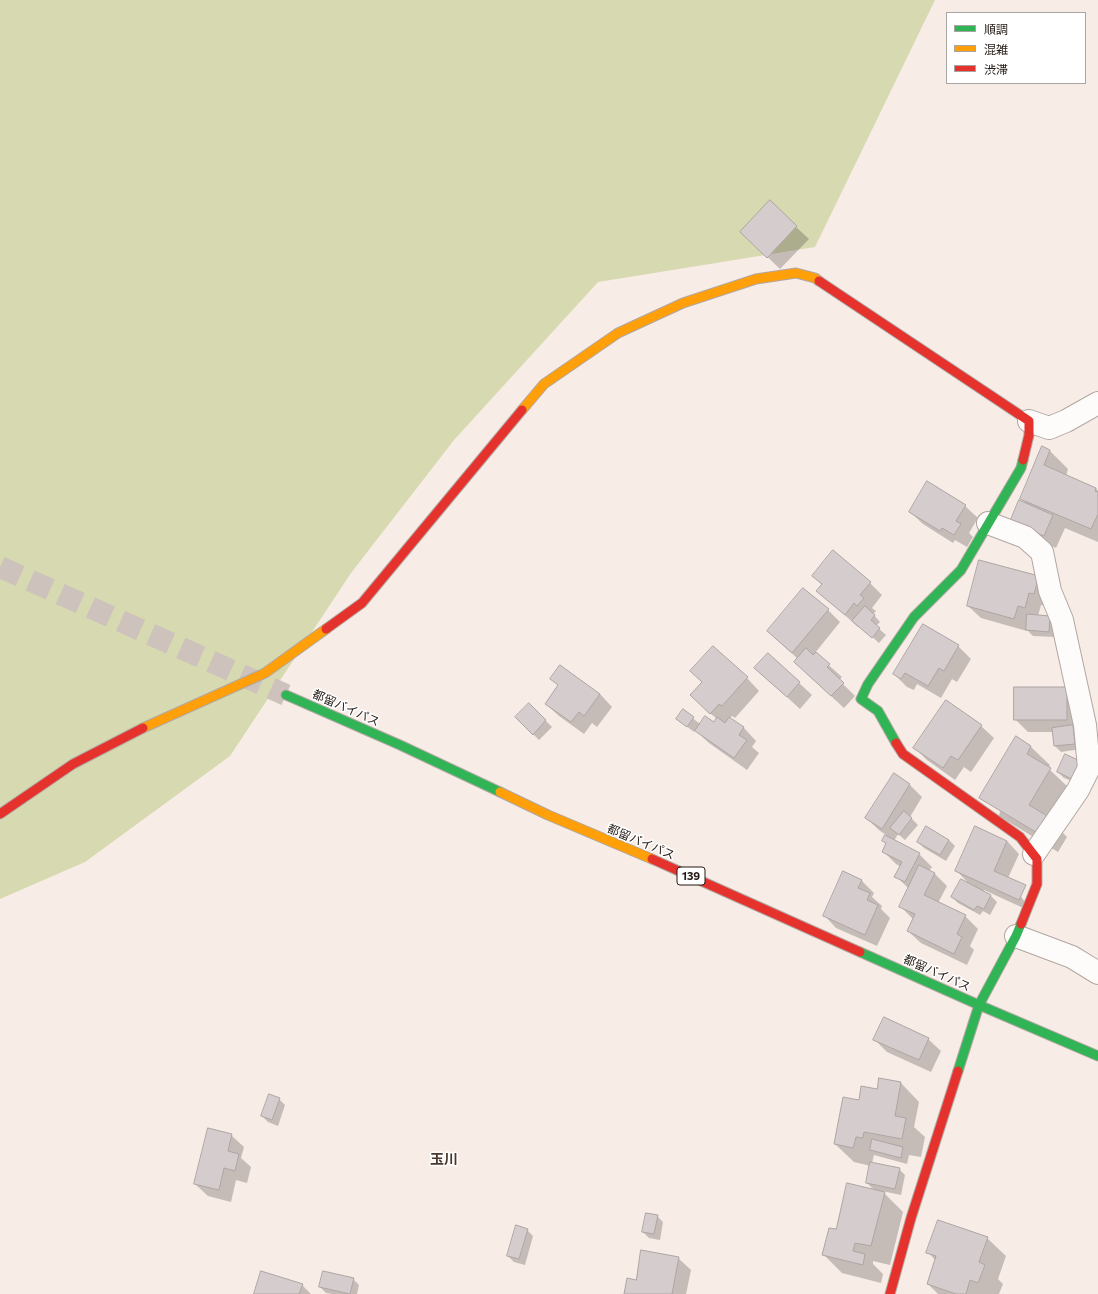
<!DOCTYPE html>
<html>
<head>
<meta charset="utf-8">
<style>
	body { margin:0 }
	#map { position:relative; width:1098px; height:1294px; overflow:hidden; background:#f7ece6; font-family:Commissioner,"Noto Sans JP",sans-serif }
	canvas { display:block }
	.legend { position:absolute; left:946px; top:12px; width:140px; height:72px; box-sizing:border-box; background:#fff; border:1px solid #a7a4a2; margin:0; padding:5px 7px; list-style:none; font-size:12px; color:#241b16 }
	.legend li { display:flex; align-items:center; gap:8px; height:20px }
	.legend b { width:20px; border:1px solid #a7a4a2 }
</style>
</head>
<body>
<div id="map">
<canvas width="1098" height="1294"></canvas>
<ul class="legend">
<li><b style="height:5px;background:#30b455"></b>順調</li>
<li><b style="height:5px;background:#ff9f0a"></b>混雑</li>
<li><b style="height:5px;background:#e5322d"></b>渋滞</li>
</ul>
</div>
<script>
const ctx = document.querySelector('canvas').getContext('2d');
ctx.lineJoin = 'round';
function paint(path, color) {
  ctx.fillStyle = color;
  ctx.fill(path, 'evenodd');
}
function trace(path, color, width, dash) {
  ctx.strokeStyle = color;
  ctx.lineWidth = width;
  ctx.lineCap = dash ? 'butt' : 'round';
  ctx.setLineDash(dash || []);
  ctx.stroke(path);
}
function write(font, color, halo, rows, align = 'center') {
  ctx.font = font + ' Commissioner,"Noto Sans JP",sans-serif';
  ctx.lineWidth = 3;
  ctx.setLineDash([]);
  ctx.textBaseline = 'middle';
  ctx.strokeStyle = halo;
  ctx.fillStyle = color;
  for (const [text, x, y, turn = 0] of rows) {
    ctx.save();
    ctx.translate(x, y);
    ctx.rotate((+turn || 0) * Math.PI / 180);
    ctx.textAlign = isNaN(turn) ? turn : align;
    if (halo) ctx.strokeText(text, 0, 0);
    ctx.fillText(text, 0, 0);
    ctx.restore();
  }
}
const forest = new Path2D(`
	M0,0H935L815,247L598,282L454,440L351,573L230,756L85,862L0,899Z`);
const shadow = new Path2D(`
	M796,227L809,239L780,269L754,244Z
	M1050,451L1068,469L1066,476L1096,488L1098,491V542L1065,528L1056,548L1024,534L1028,505L1021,498Z
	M965,506L978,518L969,533L973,537L967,547L955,540L953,543L923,524L910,512Z
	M813,576L870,583L882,595L872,608L876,611L873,614L880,622L876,626L886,635L879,643L859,625L858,627L818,591L822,585Z
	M1038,577L1046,606L1041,605L1038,616L1050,617L1056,623L1055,637L1033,636L1027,630V631L981,618L968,606Z
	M828,610L840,622L815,653L842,677L839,680L855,696L844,708L807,674L798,659L768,631Z
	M923,625L958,646L971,659L957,682L952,679L941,698L917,684L914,690L907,687L894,674Z
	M768,654L812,695L800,709L755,668Z
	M747,678L759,691L735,718L732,716L730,718L744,728L756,741L752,747L759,753L747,770L709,743L695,730L694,732L677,719L683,710L701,725L714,724L717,719L704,708Z
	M552,679L600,694L612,707L597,727L592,723L584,734L559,716L546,704L559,686Z
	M1066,688L1081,749L1061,752L1055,746L1053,732H1028L1015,719Z
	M529,704L552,727L539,740L516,717Z
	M981,726L994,738L971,772L964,767L955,780L927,760L915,748Z
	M1016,738L1031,747L1050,765L1048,768L1069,788L1050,820L1067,837L1058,852L999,816Z
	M1080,762L1079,784L1064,778L1058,772Z
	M894,775L910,785L922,797L910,817L918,825L905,840L898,834L894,841L919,854L932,867L929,871L934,873L947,886L938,903L965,916L978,929L970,946L974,950L967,965L921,943L908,931L914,920L900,906L909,889L896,876L901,867L896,864L883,851L887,844L883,840L886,835L879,830L866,818Z
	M949,840L955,846L946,861L924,848L918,842Z
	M1007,841L1019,854L1008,878L1032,912L984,890L983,892L991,896L997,902L990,915L983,911L980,915L958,903L952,897L969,884L957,871Z
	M861,880L874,893L872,897L882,906L881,909L890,918L877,946L836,928L824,915Z
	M874,1039H928L941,1051L931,1072L887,1052Z
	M901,1083L919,1102L914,1127L925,1137L921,1157L909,1155L907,1164L874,1155L872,1163L899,1169L905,1175L901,1195L882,1191L903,1212L890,1265L873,1261V1264L883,1274L881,1283L842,1273L823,1254L836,1231L875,1191L867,1183L871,1166L854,1162L835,1144L860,1101L878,1090Z
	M279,1099L285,1105L278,1126L268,1122L262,1116Z
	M231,1135L244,1147L241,1158L251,1167L247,1183L236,1180L231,1202L208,1196L195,1184Z
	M657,1216L663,1222L660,1240L649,1238L643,1232Z
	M527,1230L533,1236L525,1265L514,1262L508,1256Z
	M987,1238L1006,1256L998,1279L1003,1284L999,1294H938L928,1284L936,1261L928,1252Z
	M678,1258L691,1270L686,1294H625L636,1281Z
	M353,1279L359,1285L357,1294H332L326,1293L320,1287Z
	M302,1285L311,1294H255Z`);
const building = new Path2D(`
	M770,200L797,226L767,258L740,232Z
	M1042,446L1050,450L1044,465L1096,488L1095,491L1098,492V514L1091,529L1020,499Z
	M927,481L966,505L956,521L961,524L954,535L942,528L940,531L909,512Z
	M1019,500L1053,515L1044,536L1010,522Z
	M833,550L871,582L860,595L864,598L857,606L854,603L845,615L816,591L822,584L812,576Z
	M979,560L1039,576L1034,594L1029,593L1025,608L1018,606L1014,619L967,606Z
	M803,588L829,609L792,653L767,631Z
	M865,606L875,615L871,620L880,628L872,638L852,621Z
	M1027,614L1050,616L1049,632L1026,630Z
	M923,624L959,645L944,671L939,668L928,686L905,673L901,679L893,674Z
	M713,646L748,677L722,706L719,704L710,714L690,695L702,682L690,671Z
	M806,648L813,655L816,652L830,664L827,667L844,683L831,696L794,662Z
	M768,653L800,682L787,697L754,668Z
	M560,665L600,694L584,716L579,712L571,722L545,704L558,685L550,679Z
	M1014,687H1067V720H1014Z
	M946,700L982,725L958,760L951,756L943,768L913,748Z
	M529,703L546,720L533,735L515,717Z
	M683,709L694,717L687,727L676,719Z
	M705,716L714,722L717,717L725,723L729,717L744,727L739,735L747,740L734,758L695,731Z
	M1073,725L1075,744L1054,746L1052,728Z
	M1016,736L1031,746L1027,754L1051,768L1029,805L1049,817L1039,834L979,798Z
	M1065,754L1080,761L1072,779L1057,772Z
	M894,773L910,784L882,829L865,818Z
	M904,811L912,818L899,835L890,828Z
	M926,826L949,840L940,855L917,842Z
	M975,826L1007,841L994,871L1026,885L1019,900L955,871Z
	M885,835L920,853L905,882L894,877L902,862L882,852L886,843L882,841Z
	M919,865L935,873L924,895L966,915L957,934L962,937L954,954L907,931L915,914L899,907Z
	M843,871L862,880L858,888L870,893L867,900L878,905L865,935L823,916Z
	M961,879L991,895L984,909L977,906L974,910L951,897Z
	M884,1017L929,1038L919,1060L873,1040Z
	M879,1078L901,1082L895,1116L906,1118L902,1139L864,1132L863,1138L856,1137L853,1148L834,1144L843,1097L859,1100L861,1086L877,1089Z
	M269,1094L280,1098L272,1120L261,1116Z
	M208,1128L232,1134L228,1151L239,1154L235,1171L224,1168L219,1190L194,1184Z
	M872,1139L903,1147L901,1158L870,1150Z
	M870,1162L900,1168L895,1189L866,1183Z
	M847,1183L885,1192L871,1246L855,1243L853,1251L865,1254L863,1265L822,1255L829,1228L836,1229Z
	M646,1213L658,1215L654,1234L642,1232Z
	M938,1220L988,1237L979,1262L985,1265L978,1283L970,1280L966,1294H956L927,1284L936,1256L926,1253Z
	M516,1225L528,1229L519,1259L507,1256Z
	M641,1250L679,1257L672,1294H624L627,1278L636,1280Z
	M261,1271L303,1284L299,1294H254Z
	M323,1271L354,1278L350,1294L319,1287Z`);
const highwayTunnel = new Path2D(`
	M0,567L286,695`);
const street = new Path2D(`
	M1029,421L1049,428L1066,421L1098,403
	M988,523L1025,537L1042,552L1050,591L1062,620L1085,725L1089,768L1078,790L1034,854
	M1016,936L1072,957L1098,973`);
const fast = new Path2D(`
	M286,695L400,745L500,792
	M896,743L878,711L861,699L868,684L914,617L961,570L1021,468L1023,460
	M860,952L979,1005L1098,1056
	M958,1071L979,1005L1016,936L1021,924`);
const slow = new Path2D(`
	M522,410L544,384L618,333L683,303L756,279L796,273L815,278L819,281
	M143,728L265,673L326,629
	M500,792L548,815L652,859`);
const jam = new Path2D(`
	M819,281L1029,421V435L1023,460
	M326,629L362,603L522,410
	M896,743L903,754L1020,837L1037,859V884L1021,924
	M0,814L73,764L143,728
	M652,859L860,952
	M890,1294L911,1218L958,1071`);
const shields = [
	[691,876,28]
];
const shieldNames = [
	["139",691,876]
];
const streetNames = [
	["都留バイパス",346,708,24],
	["都留バイパス",641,842,23],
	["都留バイパス",937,973,24]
];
const quarterNames = [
	["玉川",444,1159]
];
paint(forest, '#d7d9b0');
paint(shadow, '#0003');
paint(building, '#d5cdcd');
trace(building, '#ada4a4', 1);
trace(highwayTunnel, '#cdc2bc', 22, [22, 11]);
trace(street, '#b1a7a2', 24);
trace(fast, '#b1a7a2', 11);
trace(slow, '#b1a7a2', 11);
trace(jam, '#b1a7a2', 11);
trace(street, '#fefcfb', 22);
trace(fast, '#30b455', 9);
trace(slow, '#ff9f0a', 9);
trace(jam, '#e5322d', 9);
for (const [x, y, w] of shields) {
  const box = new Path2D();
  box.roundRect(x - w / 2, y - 9, w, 18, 3);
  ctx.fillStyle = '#fff';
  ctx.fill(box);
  trace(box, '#241b16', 1);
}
write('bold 11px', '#241b16', null, shieldNames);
write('12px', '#241b16', '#fff', streetNames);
write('bold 14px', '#4b372c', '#fff', quarterNames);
</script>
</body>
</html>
